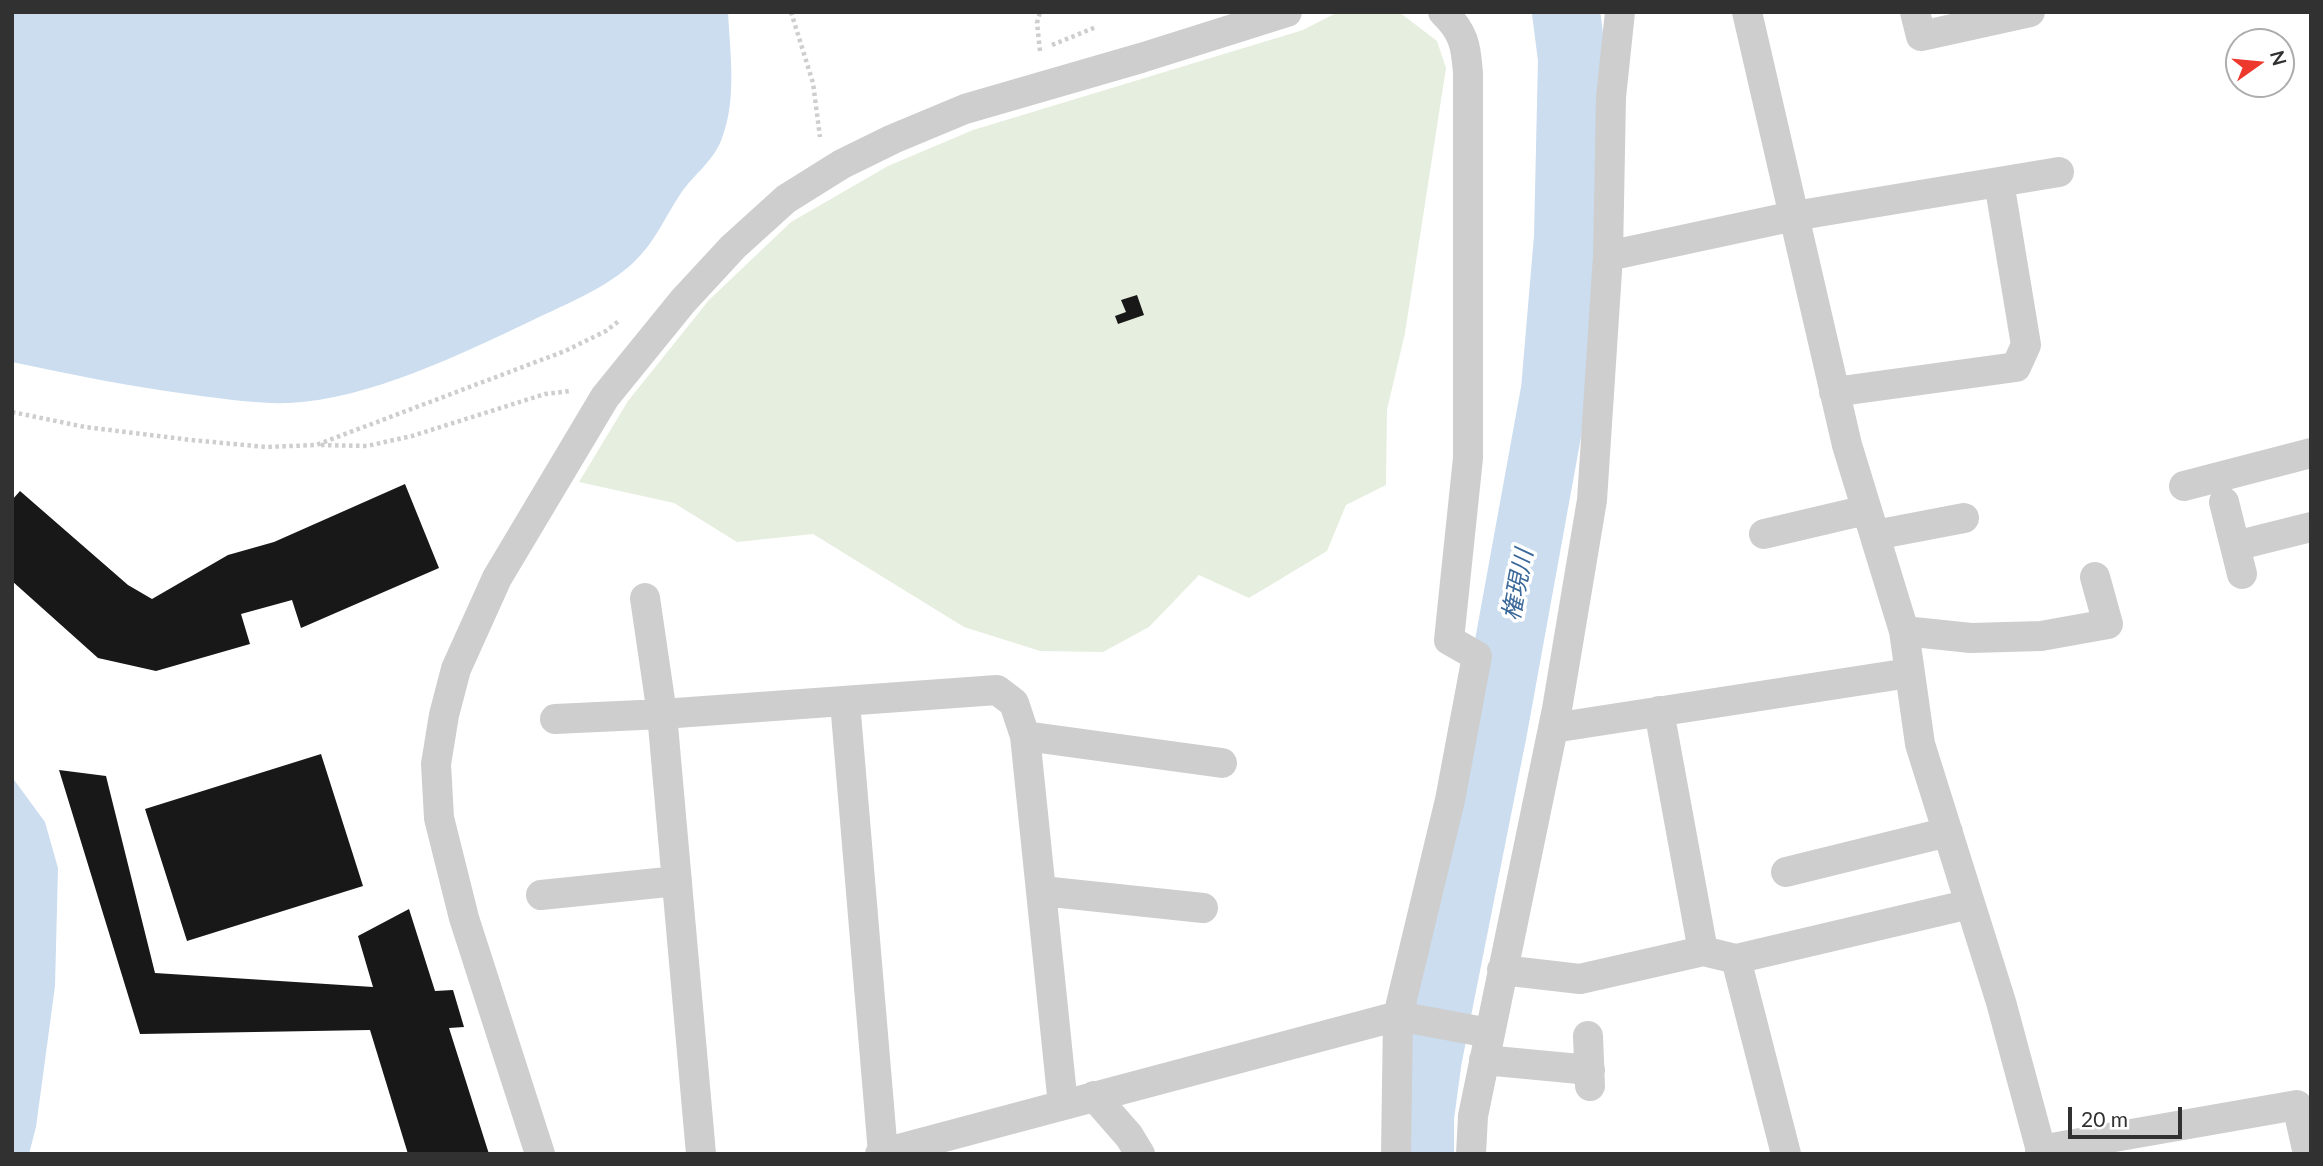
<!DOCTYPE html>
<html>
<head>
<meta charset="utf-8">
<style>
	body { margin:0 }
	#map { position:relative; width:2323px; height:1166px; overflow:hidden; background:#fff; font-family:Lato,sans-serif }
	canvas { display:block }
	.frame { position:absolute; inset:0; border:14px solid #313131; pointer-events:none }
	.north { position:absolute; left:2225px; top:28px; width:70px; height:70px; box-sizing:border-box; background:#fff; border:2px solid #adadad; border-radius:50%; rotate:75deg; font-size:19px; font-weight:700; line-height:28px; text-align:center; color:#313131 }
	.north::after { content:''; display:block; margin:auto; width:24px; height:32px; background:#ed382e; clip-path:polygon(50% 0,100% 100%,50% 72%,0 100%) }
	.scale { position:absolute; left:2068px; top:1107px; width:114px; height:32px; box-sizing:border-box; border:4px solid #313131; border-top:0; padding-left:9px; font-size:21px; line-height:24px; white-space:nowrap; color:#313131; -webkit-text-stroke:5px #fff; paint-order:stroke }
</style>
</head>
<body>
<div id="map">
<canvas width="2323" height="1166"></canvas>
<div class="frame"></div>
<div class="north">N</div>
<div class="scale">20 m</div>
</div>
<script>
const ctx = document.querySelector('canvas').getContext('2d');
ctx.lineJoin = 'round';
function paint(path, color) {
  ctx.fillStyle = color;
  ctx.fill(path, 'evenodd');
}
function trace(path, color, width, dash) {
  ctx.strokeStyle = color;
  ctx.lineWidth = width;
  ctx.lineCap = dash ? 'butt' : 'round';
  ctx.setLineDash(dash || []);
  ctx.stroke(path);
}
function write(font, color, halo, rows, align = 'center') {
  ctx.font = font + ' Lato,"Noto Sans JP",sans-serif';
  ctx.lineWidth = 7;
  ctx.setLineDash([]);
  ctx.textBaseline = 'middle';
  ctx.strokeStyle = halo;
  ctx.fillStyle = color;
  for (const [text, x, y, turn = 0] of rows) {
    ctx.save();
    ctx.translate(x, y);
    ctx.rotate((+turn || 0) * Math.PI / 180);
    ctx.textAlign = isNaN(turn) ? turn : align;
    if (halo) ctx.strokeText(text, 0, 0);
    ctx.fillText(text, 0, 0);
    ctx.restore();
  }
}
const green = new Path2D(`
	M1338,12H1399L1437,41L1446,68L1405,333L1387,410L1386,485L1346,505L1327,551L1249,598L1199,575L1149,627L1103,652L1040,651L964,627L813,534L737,542L674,503L579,482L628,401L709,300L791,222L888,166L973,130L1303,30Z`);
const water = new Path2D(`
	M12,12H728C730,53 737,99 722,138C714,161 694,174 681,193C665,217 655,242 634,262C605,289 568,303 533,320C461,354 370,399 289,403C257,404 226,399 194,395C133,387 73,375 12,362Z
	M12,777L45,822L58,868L55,986L36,1127L29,1154H12Z`);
const river = new Path2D(`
	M1420,1154V1117L1428,1058L1493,731L1555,390L1568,237L1572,59L1566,12`);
const building = new Path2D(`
	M1137,295L1144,315L1118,324L1115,316L1126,312L1121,300Z
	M405,484L439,568L301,628L292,600L241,614L250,644L156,671L98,658L12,581V500L20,491L128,585L152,599L228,555L274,542Z
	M321,754L363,886L187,941L145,809Z
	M59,770L106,776L155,973L373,987L358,936L409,909L435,991L453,990L464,1027L449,1028L489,1154H408L370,1030L140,1034Z`);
const path = new Path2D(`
	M791,12L813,83L820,137
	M1052,45L1096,27
	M1040,51L1037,23L1040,12
	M12,412L85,427L191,440L266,447L316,445L565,351L606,331L620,320
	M321,445L367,446L412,436L545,394L570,391`);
const minor = new Path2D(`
	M1747,12L1794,216L2059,172
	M1915,12L1921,36L2030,12
	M1608,256L1794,216L1847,445L1904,631L1920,744L2001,1002L2042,1154
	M1834,392L2016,367L2026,345L1999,182
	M2184,486L2311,453
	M2224,502L2242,574
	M1764,534L1866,510
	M1875,535L1964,518
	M2235,546L2311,527
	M1904,631L1971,638L2041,636L2108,624L2095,577
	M845,702L883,1153
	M1659,711L1703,951L1736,959L1786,1154
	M555,719L662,714L645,598
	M1553,728L1909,673
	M1025,736L1222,763
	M1786,872L1948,832
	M1042,891L1203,908
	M541,895L677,881
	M1736,959L1970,904
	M1502,970L1580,979L1703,951
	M1588,1036L1590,1086
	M1484,1060L1590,1070
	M1094,1096L1129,1136L1140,1154
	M2040,1150L2297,1105L2308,1154
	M540,1154L464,918L439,818L436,764L444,715L456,669L497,578L605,397L683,301L733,247L786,199L842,164L893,139L965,109L1141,58L1287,12
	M701,1154L662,714L997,690L1014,703L1025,736L1063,1105
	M880,1154L1398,1016L1489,1033
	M1396,1154L1398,1016L1450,800L1477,656L1449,640L1468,458V73C1466,46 1464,32 1443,12
	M1471,1154L1473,1116L1557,709L1592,500L1608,256L1611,97L1620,12`);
const waterNames = [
	["権現川",1518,585,-79]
];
paint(green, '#e6efdf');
paint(water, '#cbddef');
trace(river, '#cbddef', 68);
paint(building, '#181818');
trace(path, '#cecece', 4.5, [3.5, 3.5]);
trace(minor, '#cecece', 30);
write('italic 24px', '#3a6899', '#fff', waterNames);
</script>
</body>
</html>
